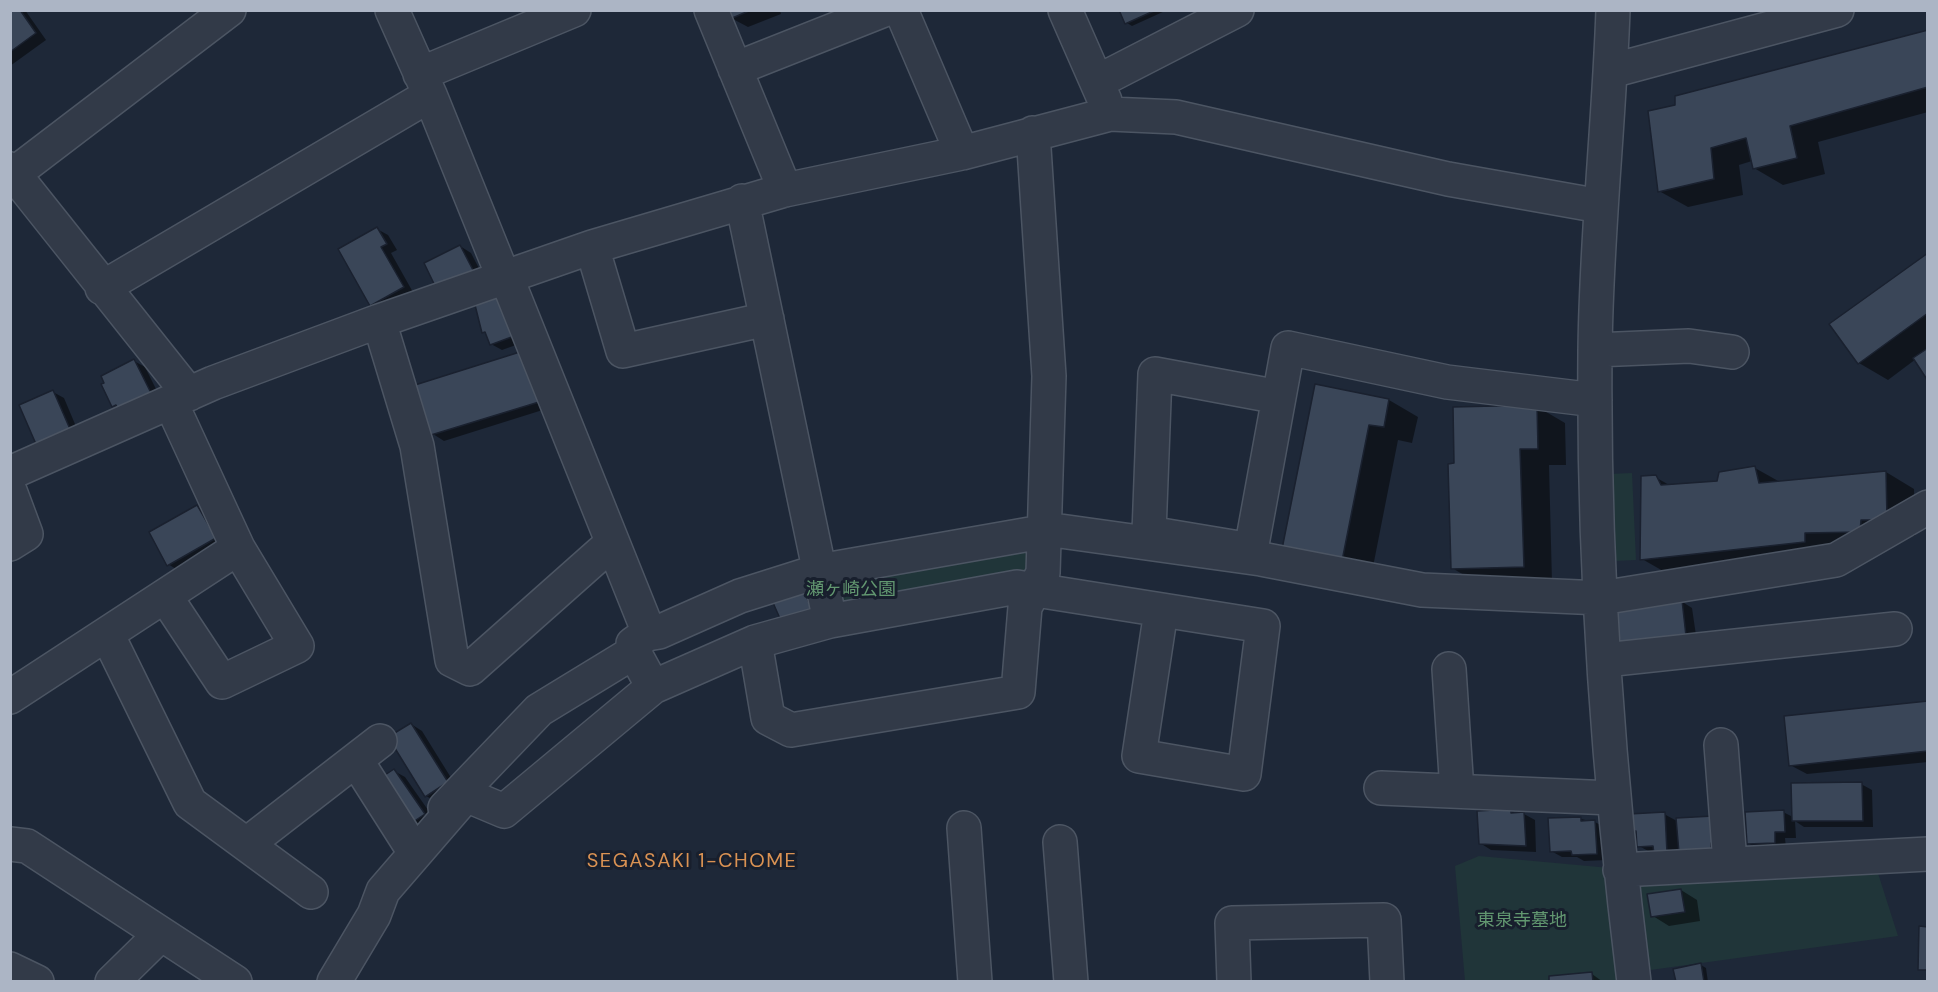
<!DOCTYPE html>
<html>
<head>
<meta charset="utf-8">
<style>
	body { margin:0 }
	#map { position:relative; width:1938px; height:992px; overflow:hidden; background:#1e2838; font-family:"DM Sans",sans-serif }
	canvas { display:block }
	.frame { position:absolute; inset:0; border:12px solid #acb5c5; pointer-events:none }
</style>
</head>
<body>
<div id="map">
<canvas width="1938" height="992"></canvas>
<div class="frame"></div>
</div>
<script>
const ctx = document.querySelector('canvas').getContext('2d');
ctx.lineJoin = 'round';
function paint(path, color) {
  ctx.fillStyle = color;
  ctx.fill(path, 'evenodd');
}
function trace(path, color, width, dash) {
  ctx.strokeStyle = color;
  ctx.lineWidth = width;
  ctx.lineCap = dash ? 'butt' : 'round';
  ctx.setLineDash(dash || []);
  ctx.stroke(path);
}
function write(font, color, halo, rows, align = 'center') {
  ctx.font = font + ' "DM Sans","Noto Sans JP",sans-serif';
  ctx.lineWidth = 6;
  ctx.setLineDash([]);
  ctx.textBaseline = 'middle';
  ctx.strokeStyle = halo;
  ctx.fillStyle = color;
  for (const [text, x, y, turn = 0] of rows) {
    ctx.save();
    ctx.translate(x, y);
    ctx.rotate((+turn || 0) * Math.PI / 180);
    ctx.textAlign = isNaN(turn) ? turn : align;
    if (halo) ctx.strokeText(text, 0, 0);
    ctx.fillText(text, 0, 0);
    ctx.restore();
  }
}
const green = new Path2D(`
	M1632,473L1636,560L1614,561L1609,474Z
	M1035,539L1034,570L927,593L840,607L829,575Z
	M1479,856L1610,868L1627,981H1465L1455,866Z
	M1876,867L1898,936L1643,971L1634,879Z`);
const shadow = new Path2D(`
	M10,10H25L46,40L10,66Z
	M728,10H780L781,14L748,27L731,18Z
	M1121,10H1164L1165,11L1132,26L1127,23Z
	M1928,31V112L1818,142L1825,174L1783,185L1754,168L1752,161L1739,165L1743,195L1688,207L1659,191L1677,106Z
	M377,229L388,235L397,250L391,253L414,294L382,312L371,305Z
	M460,246L471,253L485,280L450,297Z
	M1928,255V378L1916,359L1888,380L1859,363Z
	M477,306L527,341L502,350L491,344L488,334L484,332Z
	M523,353L549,408L444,441L433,434Z
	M134,361L145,367L162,401L120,409L114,406Z
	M1316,386L1389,400L1418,417L1412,443L1398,440L1371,577L1313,565Z
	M53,392L64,398L83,443L21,405Z
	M1536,406L1565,423L1566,465H1549L1552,582L1481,585L1452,568L1456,465Z
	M1755,468L1780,482L1886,472L1914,489L1915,536L1890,535L1670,575L1642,559L1655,477L1671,486L1719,482Z
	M197,507L208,513L226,545L179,571L168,564Z
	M1681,601L1692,608L1697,642L1633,650Z
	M1928,703V762L1807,774L1790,765Z
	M411,724L422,731L458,789L437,802L426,796Z
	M394,771L405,777L435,820L419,831L408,825Z
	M1861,784L1872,790L1873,827H1804L1795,821L1796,838H1785L1786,848L1759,850L1748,843L1783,812L1793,817Z
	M1510,811L1524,814L1535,820L1536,852L1491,850L1480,843Z
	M1664,814L1677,821L1726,848L1691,858L1677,850L1678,858L1650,852L1639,846L1638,835L1631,831Z
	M1581,819L1595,822L1606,828L1607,860L1584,861L1577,857H1562L1551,851Z
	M1681,890L1697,900L1700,921L1669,926L1653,916Z
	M1701,965L1706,968L1708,982H1677Z
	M1592,974L1603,982H1551Z`);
const building = new Path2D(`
	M10,10H20L36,33L10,52Z
	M727,10H751L730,19Z
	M1119,10H1156L1125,24Z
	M1928,30V87L1790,126L1797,158L1753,169L1746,138L1711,148L1714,179L1658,192L1648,111L1675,105V96Z
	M377,227L387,244L381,247L404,287L370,306L338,249Z
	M460,245L475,274L438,292L424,263Z
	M1928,253V313L1858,364L1829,324Z
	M503,295L517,335L490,345L485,332L482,333L475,305Z
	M1928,348V381L1913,358Z
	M523,351L539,402L431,435L415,385Z
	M134,359L152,395L119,412L116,405L112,407L101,384L104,383L101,376Z
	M1315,384L1389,399L1384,427L1369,425L1342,561L1282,549Z
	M53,390L73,436L39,451L19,405Z
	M1537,405L1538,449H1520L1524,567L1451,569L1448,464L1454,463L1453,407Z
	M1755,466L1759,483L1886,471L1887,520H1861L1860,532L1805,533V542L1640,560L1641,476L1656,475L1661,485L1717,481L1719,472Z
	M197,505L216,538L167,566L149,532Z
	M802,584L812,611L782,623L770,596Z
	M1682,600L1686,636L1620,644L1615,608Z
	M1928,701V751L1789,766L1784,716Z
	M411,723L448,782L425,797L388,737Z
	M394,769L425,814L407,826L376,781Z
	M1862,782L1863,821H1792L1791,783Z
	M1511,809V813L1524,812L1526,846L1479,844L1477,811Z
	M1784,810L1785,832H1775V843L1747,844L1745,812Z
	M1665,812L1667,853L1654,854L1653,846L1637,847L1636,831L1630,832L1629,814Z
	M1713,816L1715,843H1711V850L1679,853L1676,818Z
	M1581,817V821L1595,820L1597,854L1572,855L1571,851L1550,852L1548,818Z
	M1681,889L1685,912L1651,917L1647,894Z
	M1919,926L1928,927V970H1918Z
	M1701,963L1704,982H1676L1673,969Z
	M1592,972L1593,982H1549V976Z`);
const minor = new Path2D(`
	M392,10L430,95L501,271L507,279L649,633L647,634
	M711,10L785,190
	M901,10L962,153
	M1065,10L1105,101
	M1613,10C1609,125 1596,238 1595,352C1593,562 1608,773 1634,982
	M735,69L884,10
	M1611,71L1837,10
	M420,74L574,10
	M1097,82L1237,10
	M10,169L189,394
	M10,177L229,10
	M742,201L830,621
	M592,247L623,351L767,319
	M102,288L430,95
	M379,321L417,446L452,660L470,669L612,543
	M1595,350L1689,346L1732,352
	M1279,397L1155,374L1149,533L1251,550L1288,348L1447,382L1595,400
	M10,473L213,383L379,321L592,247L785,190L962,153L1110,114L1176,117L1448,179L1600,206
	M10,491L26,534L10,544
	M165,596L222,682L297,646L238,548L171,403
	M1161,611L1139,756L1244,774L1263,626L1017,587L830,621L755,642L653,687L634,652L633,644L647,634L659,632L740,596L819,571L1053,530L1261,559L1422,590L1601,598L1836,560L1928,507
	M107,634L190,803L311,892
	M755,642L768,718L791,730L1018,692L1025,607L1043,573L1049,376L1033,133
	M1605,660L1895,629
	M1449,669L1457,791
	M10,697L238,548
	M1721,745L1730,863
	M356,760L412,848
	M1381,788L1612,798
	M445,808L539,710L634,652
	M964,828L975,982
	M1060,842L1071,982
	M10,844L27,846L235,982
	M247,844L380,741
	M1620,870L1928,854
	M10,969L37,982
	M112,982L161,934
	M334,982L374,915L383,891L466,795L504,811L653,687
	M1234,982L1232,923L1384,920L1387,982`);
const parkNames = [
	["瀬ヶ崎公園",851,590],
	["東泉寺墓地",1522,921]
];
const neighbourhoodNames = [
	["SEGASAKI 1-CHOME",692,862]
];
paint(green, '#203539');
paint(shadow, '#0007');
paint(building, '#3a4658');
trace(building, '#1a212f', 1.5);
trace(minor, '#4c5563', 36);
trace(minor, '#323a48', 33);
write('18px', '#629770', '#181f2d', parkNames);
ctx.letterSpacing = '1.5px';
write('20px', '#da9253', '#181f2d', neighbourhoodNames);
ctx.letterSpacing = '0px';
</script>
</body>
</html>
